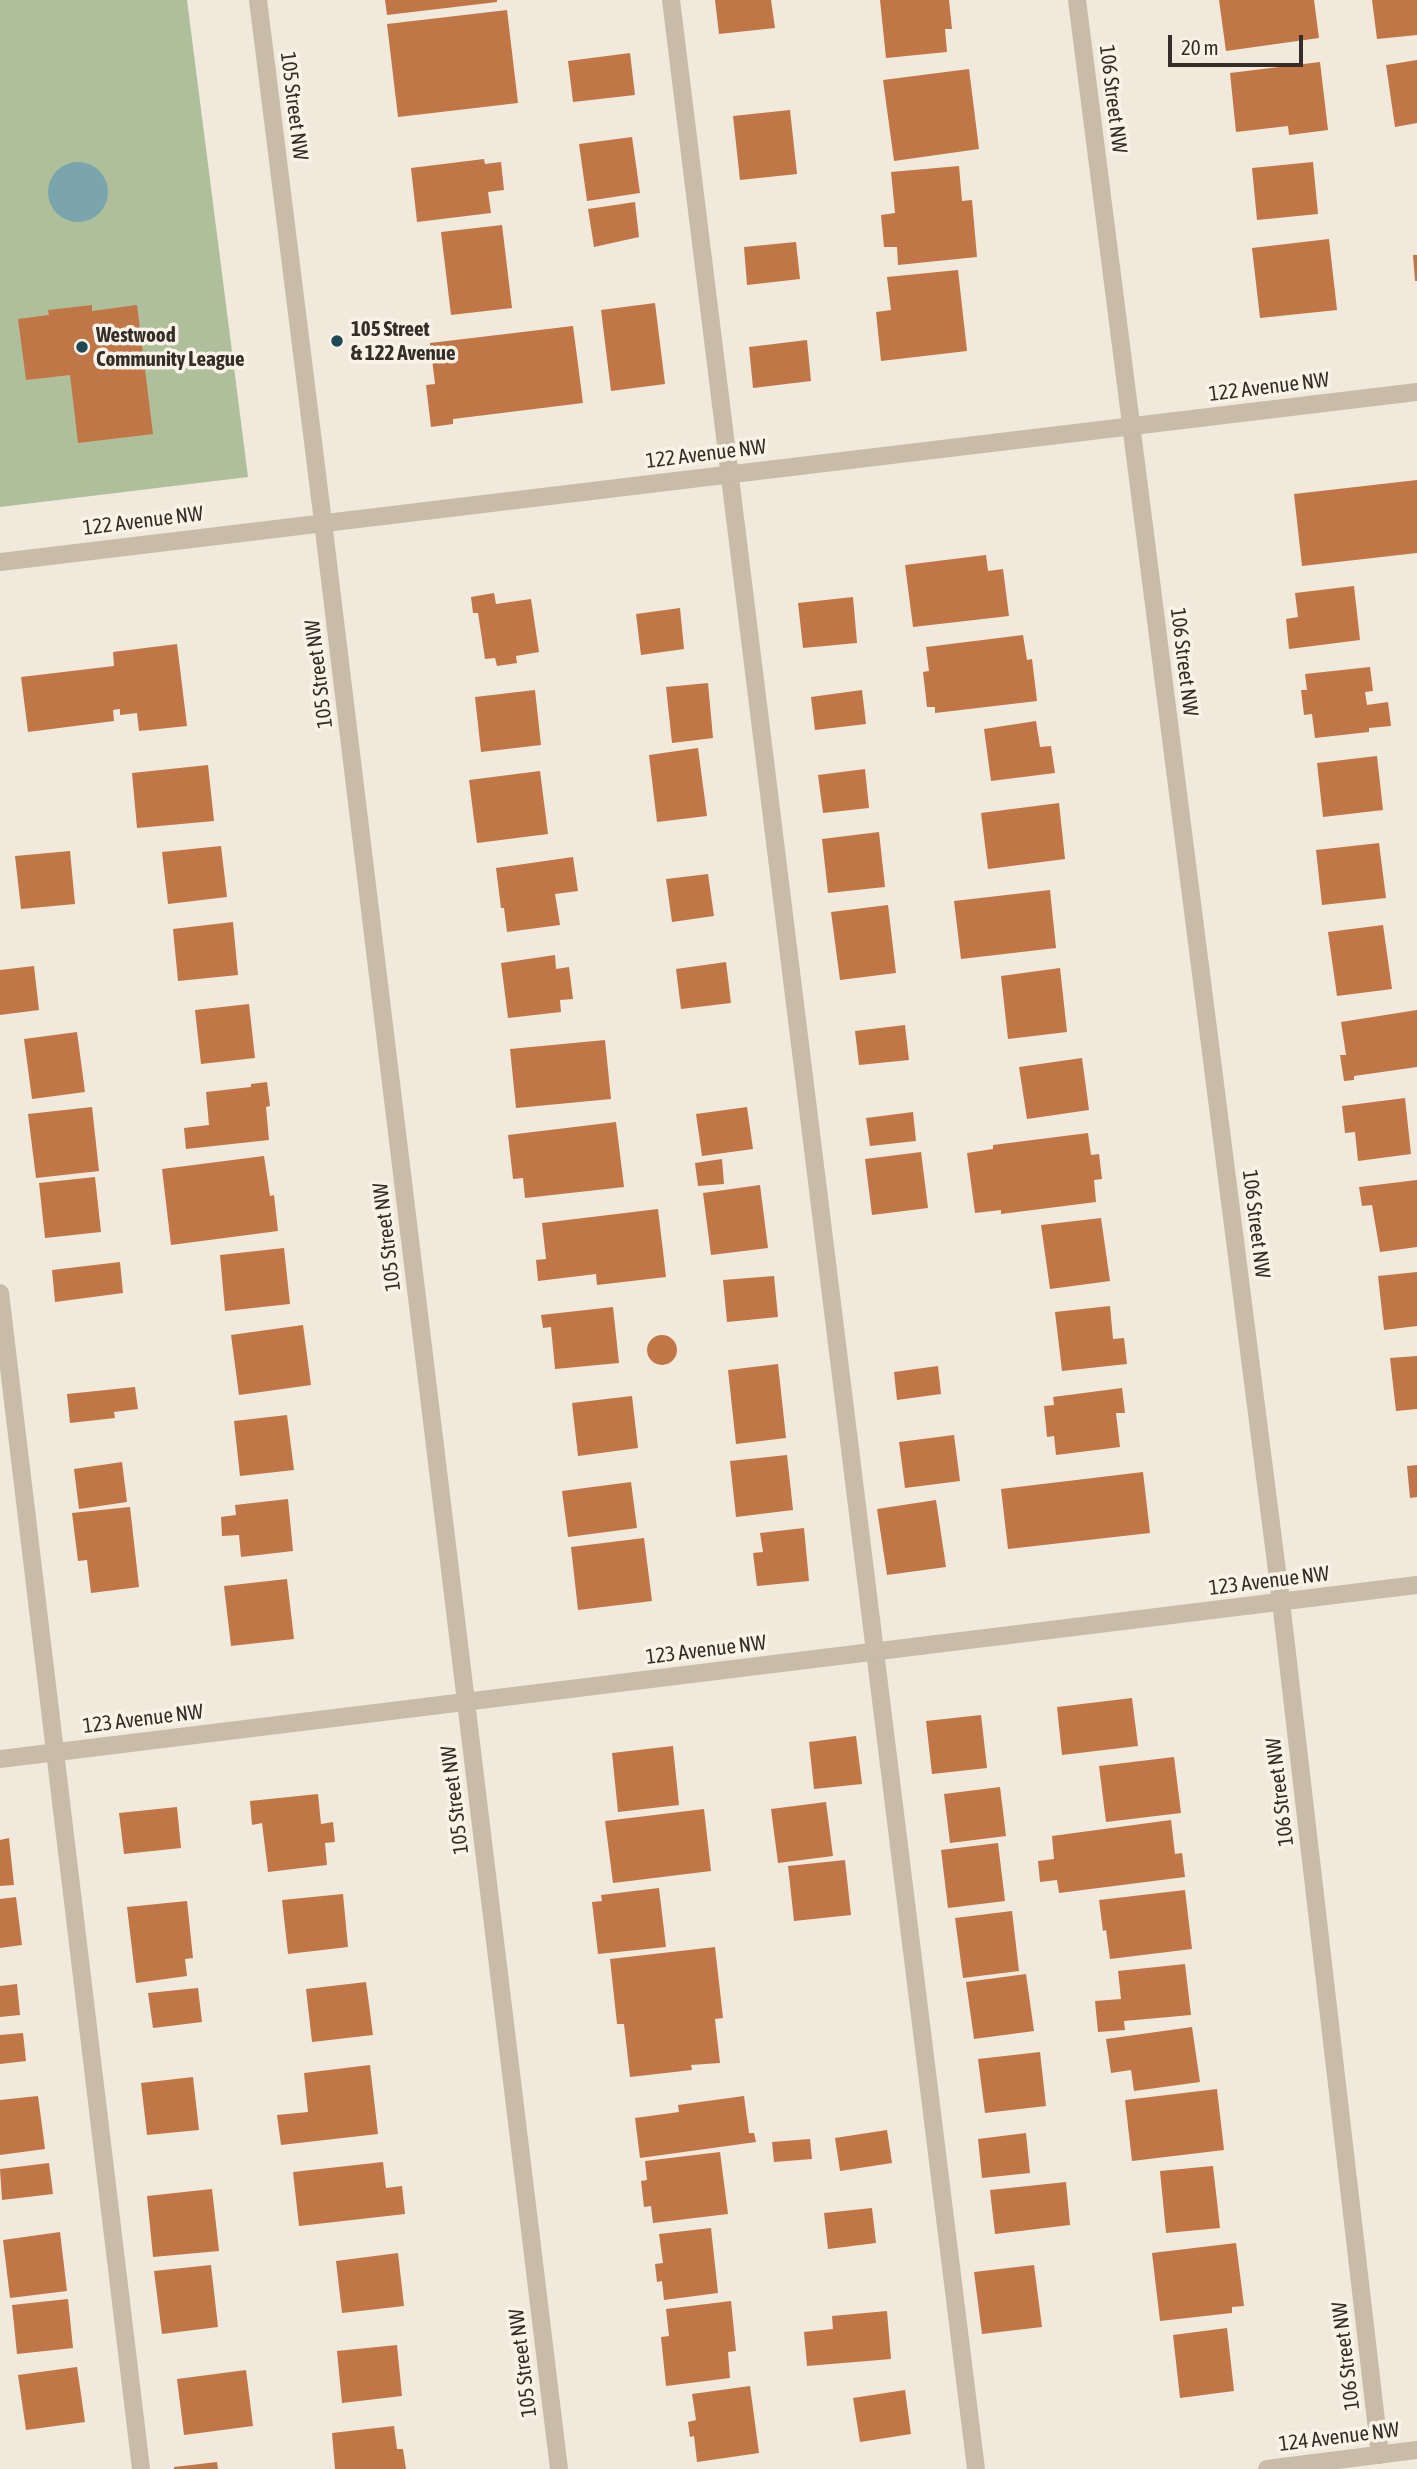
<!DOCTYPE html>
<html>
<head>
<meta charset="utf-8">
<style>
	body { margin:0 }
	#map { position:relative; width:1417px; height:2469px; overflow:hidden; background:#f1e9db; font-family:"Asap Condensed",sans-serif }
	canvas { display:block }
	.scale { position:absolute; left:1168px; top:35px; width:135px; height:32px; box-sizing:border-box; border:4px solid #352e28; border-top:0; padding-left:9px; font-size:21px; line-height:24px; white-space:nowrap; color:#352e28; -webkit-text-stroke:5px #f9f3e7; paint-order:stroke }
</style>
</head>
<body>
<div id="map">
<canvas width="1417" height="2469"></canvas>
<div class="scale">20 m</div>
</div>
<script>
const ctx = document.querySelector('canvas').getContext('2d');
ctx.lineJoin = 'round';
function paint(path, color) {
  ctx.fillStyle = color;
  ctx.fill(path, 'evenodd');
}
function trace(path, color, width, dash) {
  ctx.strokeStyle = color;
  ctx.lineWidth = width;
  ctx.lineCap = dash ? 'butt' : 'round';
  ctx.setLineDash(dash || []);
  ctx.stroke(path);
}
function write(font, color, halo, rows, align = 'center') {
  ctx.font = font + ' "Asap Condensed",sans-serif';
  ctx.lineWidth = 7;
  ctx.setLineDash([]);
  ctx.textBaseline = 'middle';
  ctx.strokeStyle = halo;
  ctx.fillStyle = color;
  for (const [text, x, y, turn = 0] of rows) {
    ctx.save();
    ctx.translate(x, y);
    ctx.rotate((+turn || 0) * Math.PI / 180);
    ctx.textAlign = isNaN(turn) ? turn : align;
    if (halo) ctx.strokeText(text, 0, 0);
    ctx.fillText(text, 0, 0);
    ctx.restore();
  }
}
const green = new Path2D(`
	M0,0H187L248,477L0,507Z`);
const water = new Path2D(`
	M48 192a30 30 0 1 1 60 0a30 30 0 1 1-60 0Z`);
const building = new Path2D(`
	M385,0H497V2L387,15Z
	M715,0H771L775,28L719,34Z
	M880,0H949L952,29H945L947,52L886,58Z
	M1219,0H1314L1319,38L1226,51Z
	M1372,0H1417V35L1377,39Z
	M507,10L518,103L398,117L387,24Z
	M630,53L635,95L573,102L568,61Z
	M1417,60V123L1395,127L1386,65Z
	M1320,62L1328,130L1289,135L1288,126L1236,132L1230,73Z
	M969,69L979,149L894,161L883,80Z
	M790,110L797,174L740,180L733,116Z
	M632,137L640,193L587,201L579,144Z
	M484,159L485,164L501,162L504,190L488,192L491,213L417,222L411,168Z
	M1313,162L1318,214L1257,220L1252,168Z
	M959,166L962,201L972,200L977,257L898,265L897,247H884L881,215L895,213L891,172Z
	M635,202L639,237L594,247L588,209Z
	M502,225L512,308L451,315L441,232Z
	M1329,239L1337,310L1260,318L1252,248Z
	M796,242L800,279L747,285L744,247Z
	M1413,255H1417V281H1415Z
	M958,270L967,351L881,361L876,312L891,310L887,277Z
	M655,303L665,384L611,391L601,310Z
	M92,305V311L137,305L153,434L78,443L70,375L26,380L18,319L49,315L48,310Z
	M573,326L583,403L453,419V424L431,427L426,385L435,384L430,343Z
	M807,340L811,381L753,388L749,347Z
	M1417,480V553L1302,566L1294,494Z
	M986,555L988,571L1003,569L1009,616L913,627L905,565Z
	M1354,586L1360,640L1289,649L1286,619L1298,617L1295,593Z
	M494,593L496,604L531,599L539,652L516,656L517,663L497,666L495,658L485,659L478,613H473L471,597Z
	M853,597L857,643L803,648L798,603Z
	M680,608L684,649L641,655L636,614Z
	M1023,635L1027,660L1032,659L1037,701L935,713V707H927L923,672L929,671L926,647Z
	M177,644L187,726L139,731L137,713L120,715V709L113,710L114,721L28,732L21,677L114,666L113,652Z
	M1370,667L1373,691L1365,692L1367,705L1388,702L1391,726L1369,728V732L1315,738L1312,714L1304,715L1301,690H1307L1305,674Z
	M708,683L713,738L672,743L666,687Z
	M535,690L541,745L481,752L475,697Z
	M862,690L866,724L815,730L811,697Z
	M1036,721L1040,747L1051,746L1055,773L991,781L984,729Z
	M698,748L707,816L657,822L649,755Z
	M1377,756L1383,810L1323,817L1317,763Z
	M208,765L214,821L137,828L132,773Z
	M865,769L869,808L823,813L818,775Z
	M540,771L548,834L477,843L469,780Z
	M1059,803L1065,859L988,869L981,813Z
	M879,832L885,887L828,893L822,839Z
	M1379,843L1386,898L1322,905L1316,850Z
	M221,846L227,897L168,904L162,852Z
	M70,851L75,904L21,909L15,856Z
	M573,857L578,891L555,894L560,925L507,932L504,908H501L496,868Z
	M708,874L714,916L672,922L666,879Z
	M1050,890L1056,948L961,959L954,901Z
	M888,905L896,973L840,980L831,912Z
	M233,922L238,975L178,981L173,929Z
	M1383,925L1392,989L1337,996L1328,932Z
	M555,955L556,969L569,967L573,999L560,1000L561,1012L508,1018L501,963Z
	M726,962L731,1003L681,1009L676,969Z
	M34,966L39,1010L0,1015V970Z
	M1060,968L1067,1032L1008,1039L1001,976Z
	M249,1004L255,1058L201,1064L195,1010Z
	M1417,1010V1067L1354,1076V1080L1344,1081L1340,1055H1346L1341,1022Z
	M905,1025L909,1060L859,1065L855,1031Z
	M77,1032L85,1092L32,1099L24,1039Z
	M605,1040L611,1099L516,1108L510,1049Z
	M1082,1058L1089,1110L1027,1119L1019,1067Z
	M267,1082L270,1106L266,1107L269,1140L186,1149L184,1128L209,1125L206,1092L251,1087V1084Z
	M1405,1098L1411,1154L1358,1161L1355,1132L1345,1133L1342,1106Z
	M92,1107L99,1171L36,1178L28,1114Z
	M747,1107L753,1149L702,1156L696,1114Z
	M913,1112L916,1141L870,1146L866,1118Z
	M616,1122L624,1187L525,1198L523,1178L513,1179L508,1135Z
	M1088,1133L1091,1155L1099,1154L1102,1179L1094,1180L1096,1202L1001,1214V1210L975,1213L967,1153L993,1149V1145Z
	M921,1152L928,1208L872,1215L865,1159Z
	M264,1156L270,1196L274,1195L278,1231L171,1245L162,1169Z
	M722,1159L724,1184L698,1186L695,1163Z
	M95,1177L101,1232L45,1238L39,1183Z
	M1417,1180V1247L1380,1252L1372,1205L1362,1206L1359,1187Z
	M760,1185L768,1248L711,1255L703,1193Z
	M658,1209L666,1277L597,1285L596,1274L538,1281L536,1260L546,1259L542,1223Z
	M1101,1218L1110,1281L1050,1289L1041,1225Z
	M284,1248L290,1304L225,1311L220,1255Z
	M120,1262L123,1293L55,1302L52,1270Z
	M1417,1272V1326L1384,1330L1378,1276Z
	M774,1276L778,1317L727,1322L723,1280Z
	M1110,1306L1113,1339L1124,1338L1127,1364L1062,1371L1055,1312Z
	M613,1307L619,1363L555,1369L551,1327L543,1328L541,1315Z
	M303,1325L311,1385L239,1395L231,1335Z
	M647 1350a15 15 0 1 1 30 0a15 15 0 1 1-30 0Z
	M1417,1356V1409L1396,1411L1390,1358Z
	M778,1364L786,1438L736,1444L728,1370Z
	M938,1366L941,1394L897,1400L894,1372Z
	M135,1387L138,1409L114,1412L115,1418L70,1423L67,1394Z
	M1122,1388L1125,1413H1116L1120,1447L1056,1455L1054,1436L1047,1437L1044,1406L1054,1405L1053,1397Z
	M632,1396L638,1448L578,1456L572,1403Z
	M287,1415L294,1470L240,1476L234,1421Z
	M954,1435L960,1481L905,1488L899,1442Z
	M787,1455L793,1510L736,1517L730,1461Z
	M122,1462L127,1502L79,1509L74,1469Z
	M1417,1465V1497L1410,1498L1407,1466Z
	M1143,1472L1150,1533L1008,1549L1001,1489Z
	M631,1482L637,1528L568,1537L562,1491Z
	M288,1499L293,1551L241,1557L239,1535L222,1536L221,1517L236,1515L235,1505Z
	M936,1500L946,1567L887,1575L877,1509Z
	M130,1507L139,1587L91,1593L87,1560L78,1561L72,1513Z
	M804,1528L809,1581L757,1586L753,1553L763,1552L760,1533Z
	M644,1538L652,1601L578,1610L571,1547Z
	M287,1579L294,1639L231,1646L224,1586Z
	M1132,1698L1138,1746L1062,1755L1057,1707Z
	M981,1715L987,1768L932,1774L926,1721Z
	M856,1736L862,1784L814,1789L809,1742Z
	M673,1746L679,1805L618,1812L612,1753Z
	M1174,1757L1181,1813L1106,1822L1099,1766Z
	M1000,1787L1006,1836L950,1843L944,1794Z
	M318,1794L321,1824L333,1822L335,1842L325,1843L327,1865L268,1872L262,1823L252,1825L250,1801Z
	M826,1802L833,1856L778,1863L771,1809Z
	M177,1807L181,1848L124,1854L119,1813Z
	M704,1809L711,1871L613,1883L605,1821Z
	M1171,1820L1175,1854L1182,1853L1185,1877L1059,1893L1057,1880L1040,1882L1038,1861L1054,1859L1052,1836Z
	M9,1838L14,1885L0,1886V1840Z
	M998,1843L1005,1901L948,1908L941,1850Z
	M845,1860L851,1915L794,1921L788,1866Z
	M659,1888L666,1947L598,1954L592,1902L602,1901L601,1895Z
	M1185,1890L1192,1949L1110,1959L1106,1930L1103,1931L1099,1900Z
	M343,1894L348,1947L288,1954L282,1900Z
	M16,1897L22,1945L0,1948V1899Z
	M187,1901L193,1958L185,1959L187,1976L136,1983L127,1907Z
	M1012,1911L1019,1971L963,1978L955,1918Z
	M715,1947L723,2018L715,2019L720,2063L691,2065L692,2070L630,2077L624,2024H617L610,1959Z
	M1185,1964L1191,2015L1124,2021L1125,2030L1098,2032L1095,2001L1121,1999L1118,1971Z
	M1026,1974L1034,2031L974,2039L966,1982Z
	M366,1982L373,2035L312,2042L306,1989Z
	M17,1984L20,2015L0,2017V1986Z
	M198,1988L202,2022L153,2028L148,1993Z
	M1192,2027L1200,2082L1134,2091L1131,2070L1111,2073L1106,2039Z
	M23,2033L26,2061L0,2064V2035Z
	M1040,2052L1046,2106L985,2113L978,2059Z
	M370,2065L378,2134L281,2145L277,2115L308,2112L304,2073Z
	M193,2077L199,2130L147,2135L141,2083Z
	M1217,2089L1224,2150L1132,2161L1125,2100Z
	M38,2096L45,2149L0,2155V2100Z
	M744,2096L749,2133H754L756,2142L640,2158L635,2118L679,2112L678,2105Z
	M887,2130L892,2163L840,2171L835,2138Z
	M1026,2133L1030,2173L982,2178L978,2139Z
	M810,2139L812,2159L774,2162L772,2142Z
	M720,2152L728,2214L653,2223L651,2206L644,2207L641,2181L647,2180L645,2161Z
	M383,2162L386,2188L402,2186L405,2214L299,2226L293,2172Z
	M49,2163L53,2194L2,2200L0,2169Z
	M1213,2166L1220,2228L1166,2233L1160,2171Z
	M1066,2182L1070,2225L995,2234L990,2190Z
	M212,2189L219,2251L153,2257L147,2196Z
	M872,2208L876,2243L828,2249L824,2213Z
	M711,2228L718,2293L664,2300L662,2281L657,2282L655,2264L663,2263L659,2234Z
	M60,2232L67,2291L10,2298L3,2240Z
	M1236,2243L1244,2306L1232,2307V2313L1160,2321L1152,2253Z
	M398,2253L404,2306L342,2313L336,2261Z
	M211,2265L218,2327L162,2334L154,2271Z
	M1034,2265L1042,2327L982,2334L974,2272Z
	M68,2299L73,2348L17,2354L12,2305Z
	M731,2301L736,2351L728,2352L730,2378L666,2386L661,2337L669,2336L666,2309Z
	M887,2311L891,2359L807,2366L804,2332L833,2329L832,2316Z
	M1227,2328L1234,2391L1180,2398L1173,2335Z
	M397,2345L402,2396L342,2403L337,2351Z
	M77,2367L85,2422L26,2430L18,2375Z
	M246,2370L253,2426L184,2435L177,2379Z
	M750,2386L759,2453L697,2462L694,2436L690,2437L688,2422L696,2420L692,2394Z
	M905,2390L911,2434L860,2442L853,2398Z
	M394,2426L397,2449H403L406,2469H335L332,2433Z
	M217,2462L218,2469H174V2467Z`);
const service = new Path2D(`
	M671,0L976,2469
	M0,1293L141,2469`);
const minor = new Path2D(`
	M1077,0L1281,1602L1380,2455
	M323,522L559,2469
	M0,1759L1417,1585
	M1267,2469L1417,2450`);
const tertiary = new Path2D(`
	M258,0L323,522
	M0,562L1417,392`);
const markers = [
	[337,341,7,"#1f4a55"],
	[82,347,7,"#1f4a55"]
];
const streetNames = [
	["106 Street NW",1113,99,83],
	["105 Street NW",294,106,83],
	["122 Avenue NW",1269,387,-7],
	["122 Avenue NW",706,454,-7],
	["122 Avenue NW",143,521,-7],
	["106 Street NW",1184,662,83],
	["105 Street NW",319,674,-97],
	["106 Street NW",1256,1224,83],
	["105 Street NW",387,1237,-97],
	["123 Avenue NW",1269,1581,-7],
	["123 Avenue NW",706,1650,-7],
	["123 Avenue NW",143,1719,-7],
	["106 Street NW",1280,1792,-97],
	["105 Street NW",455,1800,-97],
	["106 Street NW",1346,2356,-97],
	["105 Street NW",523,2363,-97],
	["124 Avenue NW",1339,2437,-7]
];
const poiNames = [
	["105 Street",351,329],
	["& 122 Avenue",351,353],
	["Westwood",96,335],
	["Community League",96,359]
];
paint(green, '#afbf9c');
paint(water, '#7ba4ad');
paint(building, '#c17648');
trace(service, '#c8bba7', 18);
trace(minor, '#c8bba7', 18);
trace(tertiary, '#c8bba7', 18);
for (const [x, y, r, color] of markers) {
  const dot = new Path2D();
  dot.arc(x, y, r, 0, 2 * Math.PI);
  ctx.fillStyle = color;
  ctx.fill(dot);
  trace(dot, '#f9f3e7', 2.5);
}
write('21px', '#352e28', '#f9f3e7', streetNames);
write('bold 21px', '#352e28', '#f9f3e7', poiNames, 'left');
</script>
</body>
</html>
